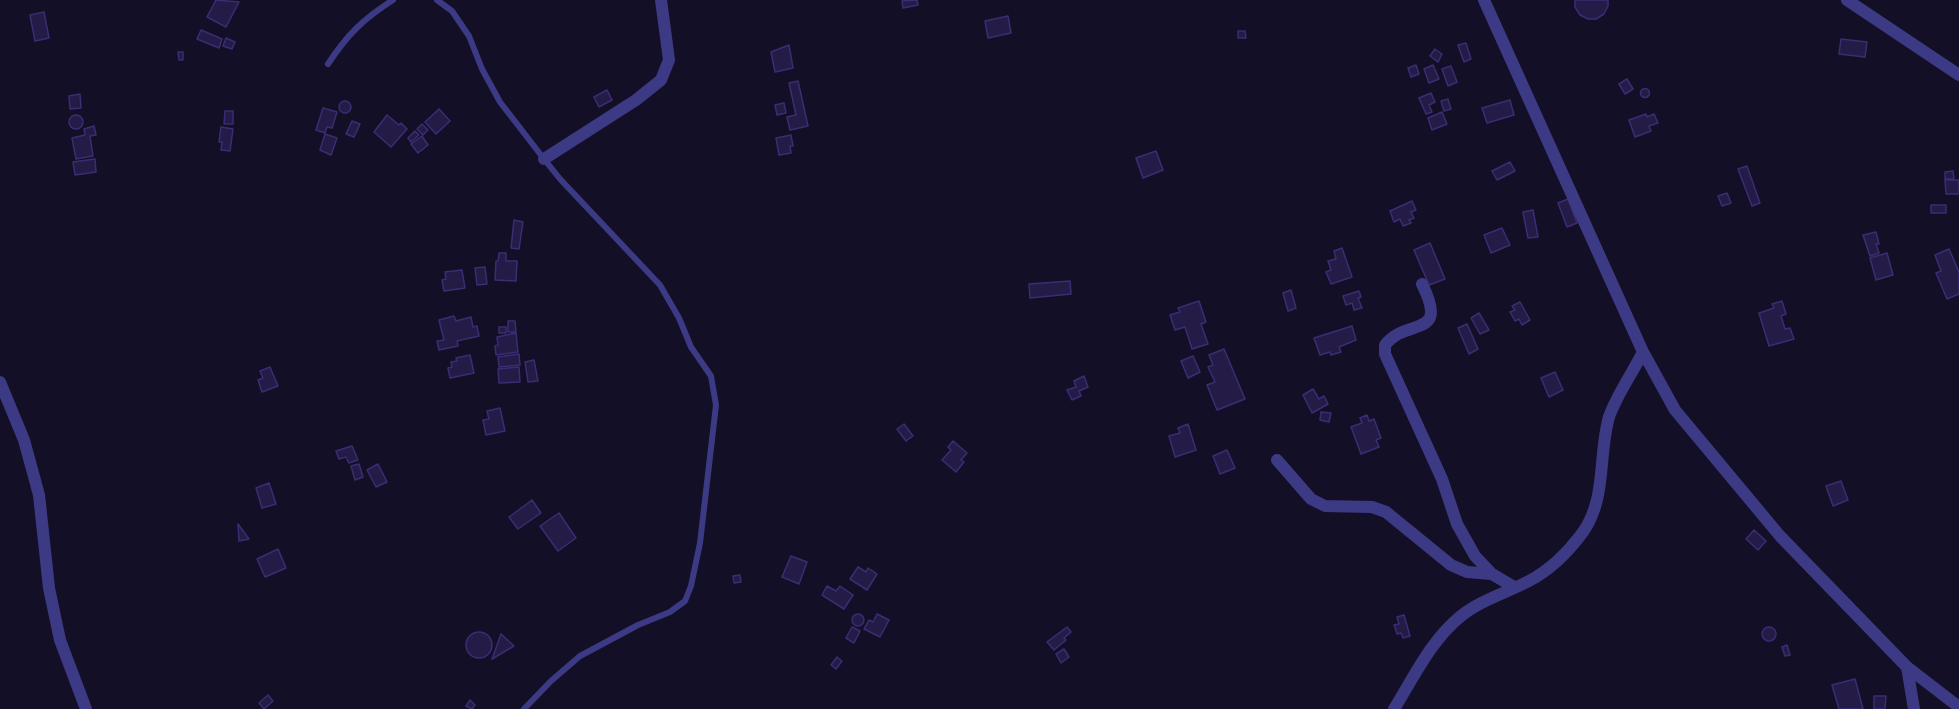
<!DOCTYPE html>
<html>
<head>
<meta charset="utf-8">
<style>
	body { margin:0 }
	canvas { display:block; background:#130f26 }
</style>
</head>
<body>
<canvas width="1959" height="709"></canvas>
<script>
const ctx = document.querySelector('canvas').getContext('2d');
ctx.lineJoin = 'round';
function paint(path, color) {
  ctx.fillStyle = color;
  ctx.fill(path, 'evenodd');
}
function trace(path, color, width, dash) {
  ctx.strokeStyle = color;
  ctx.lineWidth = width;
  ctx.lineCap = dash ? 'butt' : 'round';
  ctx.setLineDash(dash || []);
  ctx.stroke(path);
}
const building = new Path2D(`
	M216,0L239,2L226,27L207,17Z
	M917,0L918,5L903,8L902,1Z
	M1575,0H1608V6L1604,14L1596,19H1588L1580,15L1575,7Z
	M44,12L49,38L35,41L30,15Z
	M1008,16L1011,33L988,38L985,21Z
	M201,30L222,39L219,48L197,39Z
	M1238,31H1245L1246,38H1238Z
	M226,38L235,42L232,49L223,46Z
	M1841,39L1867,42L1865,57L1839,54Z
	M1466,43L1471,59L1464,62L1458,45Z
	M789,45L793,68L775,72L771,52Z
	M1435,49L1442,54L1438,62L1430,56Z
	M178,52H183V60H179Z
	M1416,65L1419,74L1411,77L1408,68Z
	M1433,65L1439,79L1429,83L1424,69Z
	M1451,66L1457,82L1448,86L1442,69Z
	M1627,79L1633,89L1625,94L1619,84Z
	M798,81L808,126L790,130L787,117L796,115L789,83Z
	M1640.5 93a4.5 4.5 0 1 1 9 0a4.5 4.5 0 1 1-9 0Z
	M607,90L612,100L599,107L594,97Z
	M1431,93L1435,102L1429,105L1432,112L1426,114L1419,98Z
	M80,94L81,108L70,109L69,96Z
	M1448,99L1451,109L1444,111L1441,101Z
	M1510,100L1514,115L1487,123L1482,108Z
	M339 107a6 6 0 1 1 12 0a6 6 0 1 1-12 0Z
	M784,103L786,113L777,115L775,105Z
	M323,108L337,112L332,128L327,127L325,133L316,130Z
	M439,109L450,121L436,134L425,122Z
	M225,111H233V124H224Z
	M1442,112L1447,124L1432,130L1428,118Z
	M1646,114L1647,117L1654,114L1658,123L1649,126L1651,131L1635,137L1629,120Z
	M69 122a7 7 0 1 1 14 0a7 7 0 1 1-14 0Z
	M387,115L399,125L401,123L407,129L391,147L374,132Z
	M352,121L360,124L354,137L346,134Z
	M422,124L428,130L423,135L417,129Z
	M94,126L96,135L90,136L93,156L76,159L72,138L85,135L84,129Z
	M221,127L233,129L230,151L221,150L222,142H219Z
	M415,131L419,135L411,142L408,138Z
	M325,134L337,138L331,155L320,150Z
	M791,135L793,146H790L791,153L779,155L776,138Z
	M422,136L428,145L418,153L411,144Z
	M1156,151L1163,170L1143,178L1136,158Z
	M95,159L96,172L75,175L73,162Z
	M1510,162L1515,171L1497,180L1492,171Z
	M1747,166L1760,203L1752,206L1738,169Z
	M1953,171L1954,179H1945V172Z
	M1945,180H1959V194H1946Z
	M1727,193L1731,203L1722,206L1718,196Z
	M1568,199L1577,223L1567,227L1558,203Z
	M1412,201L1416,210L1411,212L1414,218L1409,220L1411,223L1403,226L1400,219L1394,222L1390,211Z
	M1931,205H1946V213H1931Z
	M1533,210L1538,237L1528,238L1523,212Z
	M514,220L523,222L519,249L511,248Z
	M1502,228L1510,245L1491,253L1484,235Z
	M1876,232L1879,244H1876L1879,253L1870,256L1863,235Z
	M1430,243L1445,279L1429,285L1414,250Z
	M1342,248L1352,277L1331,284L1326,272L1331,270L1328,261L1336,259L1334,251Z
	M1949,249L1959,272V294L1947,299L1936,273L1941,271L1935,255Z
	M499,253H506V261H517L516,281L495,280L496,261H498Z
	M1887,253L1893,275L1876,280L1870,258Z
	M485,267L487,284L477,285L475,268Z
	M462,270L465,288L444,291L442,280L446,279L445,272Z
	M1070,281L1071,294L1030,298L1029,284Z
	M1291,290L1296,308L1288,311L1283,293Z
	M1359,291L1361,297L1358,298L1362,308L1354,310L1352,303L1346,305L1343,296Z
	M1199,301L1206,322L1201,324L1208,344L1192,349L1185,327L1175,330L1170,315L1180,312L1178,308Z
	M1782,301L1786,314L1781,316L1785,329L1790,328L1794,339L1769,346L1759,313L1774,308L1772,304Z
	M1520,302L1530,320L1522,325L1519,319L1515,321L1510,312L1515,310L1512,306Z
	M1479,313L1489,330L1480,334L1471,318Z
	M454,316L456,321L471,317L473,327L477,326L479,336L457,341L458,346L439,350L437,341L444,340L439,320Z
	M508,321H515L516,332H508Z
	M1467,324L1478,349L1469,354L1458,328Z
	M1352,326L1356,340L1339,347L1341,352L1331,355L1330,352L1320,355L1314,338Z
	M499,327H506V333H499Z
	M516,333L518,352L496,355L495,346L498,345L497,337Z
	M1224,349L1245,399L1217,410L1207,385L1215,382L1208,367L1213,365L1209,355Z
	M519,354L520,365L499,367L498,357Z
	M470,355L474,373L450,378L448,368L452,367L451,362L457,361L456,358Z
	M1193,356L1200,372L1188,378L1181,361Z
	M534,360L538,381L528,382L525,362Z
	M270,367L278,386L262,392L258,380L263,378L260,371Z
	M519,367L520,382L499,383L498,369Z
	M1555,372L1563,390L1549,397L1541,378Z
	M1084,376L1088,387L1079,391L1081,396L1072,400L1067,390L1076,387L1074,381Z
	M1313,389L1319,399L1324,396L1328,404L1312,413L1303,395Z
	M500,408L505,431L486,435L483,420L489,419L487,411Z
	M1321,412L1331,413L1329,422L1320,420Z
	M1367,415L1369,421L1374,419L1381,438L1376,440L1379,447L1361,454L1351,427L1362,423L1360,418Z
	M904,424L913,436L906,441L897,429Z
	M1188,424L1196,450L1175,457L1169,436L1180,433L1178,428Z
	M953,441L967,453L961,460L964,462L956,472L942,460L951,450L948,447Z
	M352,446L358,460L349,463L346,457L339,459L336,451Z
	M1227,450L1235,468L1220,474L1213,456Z
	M359,464L363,477L355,480L351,466Z
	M378,464L387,482L376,487L367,470Z
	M1841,481L1848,500L1833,506L1826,486Z
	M269,483L276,504L262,508L256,488Z
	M532,500L541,513L518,529L509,517Z
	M559,513L576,538L558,551L540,526Z
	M238,524L249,539L239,541Z
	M1754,530L1766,541L1758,550L1746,539Z
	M278,549L286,568L265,577L257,559Z
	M791,556L807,562L799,584L782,577Z
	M858,567L866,572L868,568L877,574L867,590L850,579Z
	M740,575L741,582L734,583L733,576Z
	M827,586L836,591L840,586L853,595L844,609L822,595Z
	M852 620a6 6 0 1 1 12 0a6 6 0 1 1-12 0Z
	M877,614L889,620L880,637L864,629L869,620L873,622Z
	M1404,615L1410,636L1403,638L1401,633L1397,634L1394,625L1399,624L1397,617Z
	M1762 634a7 7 0 1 1 14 0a7 7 0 1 1-14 0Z
	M852,627L860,631L854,643L846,638Z
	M1067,627L1071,632L1064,638L1066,640L1054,650L1047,642Z
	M466 645a13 13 0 1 1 26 0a13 13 0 1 1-26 0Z
	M501,634L514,646L492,659Z
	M1787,645L1790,655L1785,656L1782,647Z
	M1064,649L1069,657L1061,663L1056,654Z
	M837,657L842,661L836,669L831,665Z
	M1855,679L1863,709H1839L1832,685Z
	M268,695L273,701L264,709L259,703Z
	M1874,696H1886L1885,709H1874Z
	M470,700L475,705L472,709L466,706Z`);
const service = new Path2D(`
	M437,0L452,11L469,36L482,69L500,102L544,159L560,179L660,285L679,318L691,347L711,376L716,405L700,543L691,586L685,601L670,612L638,625L580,656L551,681L524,709
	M328,64C347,35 363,19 393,0`);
const minor = new Path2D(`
	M1484,0L1643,352L1675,410L1780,536L1907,667L1959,707
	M1847,0L1959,75
	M544,159L636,100L661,80L669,60L661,0
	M1422,284C1450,340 1406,317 1385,345V354L1442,479L1457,524L1475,556L1492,574
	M0,382L24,440L39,495L49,588L60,640L86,709
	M1277,460L1311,499L1325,506L1372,507L1386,512L1451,565L1467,572L1492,574L1514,587
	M1907,667L1914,709
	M1394,709C1414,677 1431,640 1461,616C1481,600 1506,593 1529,581C1550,570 1569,551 1583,532C1607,498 1598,455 1609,417C1616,396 1633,372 1643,352`);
paint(building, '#241b47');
trace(building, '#3b2d73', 1.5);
trace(service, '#3d3a85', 6);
trace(minor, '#3d3a85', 12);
</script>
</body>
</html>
